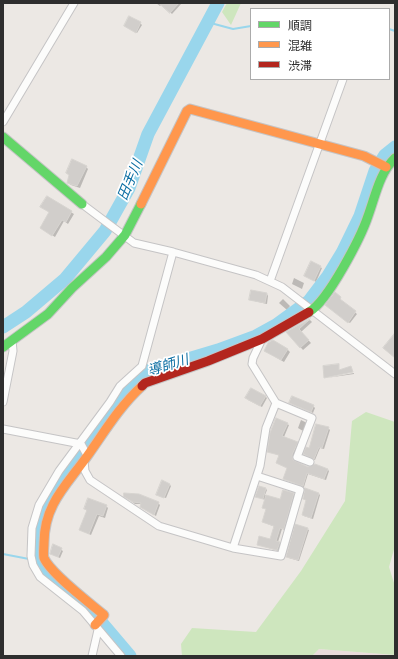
<!DOCTYPE html>
<html>
<head>
<meta charset="utf-8">
<style>
	body { margin:0 }
	#map { position:relative; width:398px; height:659px; overflow:hidden; background:#ece8e4; font-family:"Exo 2","Noto Sans JP",sans-serif }
	canvas { display:block }
	.frame { position:absolute; inset:0; border:4px solid #2e2e2e; pointer-events:none }
	.legend { position:absolute; left:250px; top:8px; width:140px; height:72px; box-sizing:border-box; background:#fff; border:1px solid #ababab; margin:0; padding:5px 7px; list-style:none; font-size:12px; color:#2e2e2e }
	.legend li { display:flex; align-items:center; gap:8px; height:20px }
	.legend b { width:20px; border:1px solid #ababab }
</style>
</head>
<body>
<div id="map">
<canvas width="398" height="659"></canvas>
<div class="frame"></div>
<ul class="legend">
<li><b style="height:5px;background:#63d668"></b>順調</li>
<li><b style="height:5px;background:#ff974d"></b>混雑</li>
<li><b style="height:5px;background:#b3261e"></b>渋滞</li>
</ul>
</div>
<script>
const ctx = document.querySelector('canvas').getContext('2d');
ctx.lineJoin = 'round';
function paint(path, color) {
  ctx.fillStyle = color;
  ctx.fill(path, 'evenodd');
}
function trace(path, color, width, dash) {
  ctx.strokeStyle = color;
  ctx.lineWidth = width;
  ctx.lineCap = dash ? 'butt' : 'round';
  ctx.setLineDash(dash || []);
  ctx.stroke(path);
}
function write(font, color, halo, rows, align = 'center') {
  ctx.font = font + ' "Exo 2","Noto Sans JP",sans-serif';
  ctx.lineWidth = 3.5;
  ctx.setLineDash([]);
  ctx.textBaseline = 'middle';
  ctx.strokeStyle = halo;
  ctx.fillStyle = color;
  for (const [text, x, y, turn = 0] of rows) {
    ctx.save();
    ctx.translate(x, y);
    ctx.rotate((+turn || 0) * Math.PI / 180);
    ctx.textAlign = isNaN(turn) ? turn : align;
    if (halo) ctx.strokeText(text, 0, 0);
    ctx.fillText(text, 0, 0);
    ctx.restore();
  }
}
const medical = new Path2D(`
	M319,649L395,655V656H312Z`);
const green = new Path2D(`
	M227,3H241L231,25L222,12Z
	M366,412L395,422V546L389,567L395,586V655L319,649L312,656H182L181,644L192,628L256,632L301,571L345,501L352,421Z`);
const shadow = new Path2D(`
	M156,3H182L172,14L162,4L160,6Z
	M140,23L142,25L137,33L125,26Z
	M86,167L88,169L80,188L71,185L68,183Z
	M47,198L74,214L68,224L64,221L55,237L41,228L50,213L42,207Z
	M320,267L322,268L316,282L306,276Z
	M294,278L304,283L302,289L292,284Z
	M267,294L268,296L267,304L250,300Z
	M340,298L341,301L357,314L350,323L328,306Z
	M283,299L290,306L287,310L279,303Z
	M310,320L312,322L301,332L311,343L303,350L288,333Z
	M287,349L290,352L284,362L265,351Z
	M354,373V374L326,378Z
	M265,396L267,398L262,407L248,400Z
	M291,403L313,406L315,408L313,413Z
	M301,420L307,423L303,431L298,428Z
	M287,424L289,425L284,437L299,444L293,458L294,462L308,468L327,469L329,471L326,480L308,474L304,487L284,479L288,468L277,463L280,456L268,451Z
	M328,428L330,430L324,449L320,448L315,460L306,455L305,454Z
	M169,484L171,486L166,498L159,496Z
	M265,488L267,490L265,495L281,500L293,494L295,496L285,530L282,529L278,542L281,544L279,551L258,545L271,541L275,527L263,522L267,509L263,507L265,500L256,496Z
	M319,494L320,495L313,519L304,516L303,515L307,501L304,499Z
	M127,498L158,503L160,505L156,516L142,508L141,507L142,504H135Z
	M106,506L108,508L105,518L99,516L91,535L80,530L87,511L85,509Z
	M307,529L309,530L299,561L289,558L287,556Z
	M54,545L63,551L60,558L53,555Z`);
const stream = new Path2D(`
	M207,22L233,29L251,26
	M389,29L395,31
	M3,554L29,559
	M34,560L39,561`);
const river = new Path2D(`
	M3,327L26,312L65,279L105,231L129,188L148,134L218,3
	M130,656L91,610L73,592L50,575L39,561L35,535L42,510L79,452L124,389L138,374L218,350L256,336L276,325L309,301L328,276L342,253L360,216L375,171L385,155L395,147`);
const building = new Path2D(`
	M159,3H179L170,13Z
	M129,16L141,22L136,33L124,26Z
	M72,159L87,166L77,186L67,183L69,175L66,173Z
	M47,196L72,211L66,222L62,220L52,236L40,228L49,212L40,207Z
	M311,261L321,266L314,281L304,276Z
	M251,290L267,293L265,303L249,300Z
	M335,292L341,297L340,299L356,311L348,323L325,305Z
	M310,319L299,329L309,340L300,348L286,332Z
	M395,333V358L383,348Z
	M273,340L288,349L281,360L264,351L268,343Z
	M339,364V370L351,366L353,372L324,378L323,366Z
	M251,388L266,396L260,406L245,398Z
	M292,396L314,405L311,412L289,403Z
	M276,418L288,423L282,436L298,442L292,455L293,460L308,467L315,464L328,469L324,479L307,473L303,486L283,479L287,468L276,463L279,455L267,452L270,433Z
	M316,424L329,427L322,448L319,447L314,459L303,454L306,447L309,448Z
	M162,480L170,484L164,498L156,495Z
	M259,486L266,488L263,499L255,497Z
	M305,488L319,493L311,518L302,515L306,500L303,499Z
	M283,490L294,493L284,529L280,528L276,541L280,542L277,550L257,545L259,536L270,539L274,526L262,522L266,509L262,508L266,495L280,499Z
	M124,493L139,494L159,502L154,515L140,507L141,503L133,502L124,497Z
	M88,498L107,505L103,516L97,514L89,534L79,530L87,510L84,509Z
	M295,524L308,528L298,560L286,557Z
	M53,544L62,548L58,557L50,554Z`);
const street = new Path2D(`
	M3,122L74,3
	M82,204L134,243L173,252L256,275L282,287L395,374
	M270,281L343,79
	M3,402L13,351L12,340
	M276,403L312,418L297,457L310,462
	M3,429L81,444L87,455
	M84,461L85,471L90,480L159,526L233,548L281,556L300,490L257,476
	M233,548L260,466L266,428L276,403L252,364L253,358L262,339
	M92,656L98,630
	M121,656L83,611L40,577L33,565L31,556L32,528L39,505L59,471L110,402L120,386L142,366L173,252`);
const fast = new Path2D(`
	M3,137L82,204
	M309,312C328,301 361,237 368,216C376,194 379,174 395,158
	M3,347L48,314L72,288L106,257L125,235L141,204`);
const slow = new Path2D(`
	M141,204L187,111L190,109L364,156L386,167
	M95,625L104,615C90,603 51,574 44,558C43,555 44,547 44,543C44,504 67,485 88,455C105,431 120,406 142,386`);
const jam = new Path2D(`
	M142,386L145,383L208,361L262,339L309,312`);
const waterNames = [
	["田手川",130,180,-67],
	["導師川",168,365,-17]
];
paint(medical, '#e9dcdb');
paint(green, '#cee6be');
paint(shadow, '#0003');
trace(stream, '#99d6ec', 2);
trace(river, '#99d6ec', 13);
paint(building, '#d1cecb');
trace(building, '#d7d4d0', 1);
trace(street, '#c5c4c5', 9);
trace(fast, '#c5c4c5', 11);
trace(slow, '#c5c4c5', 11);
trace(jam, '#c5c4c5', 11);
trace(street, '#fcfcfb', 7);
trace(fast, '#63d668', 9);
trace(slow, '#ff974d', 9);
trace(jam, '#b3261e', 9);
write('italic 14px', '#0d6fa3', '#fff', waterNames);
</script>
</body>
</html>
